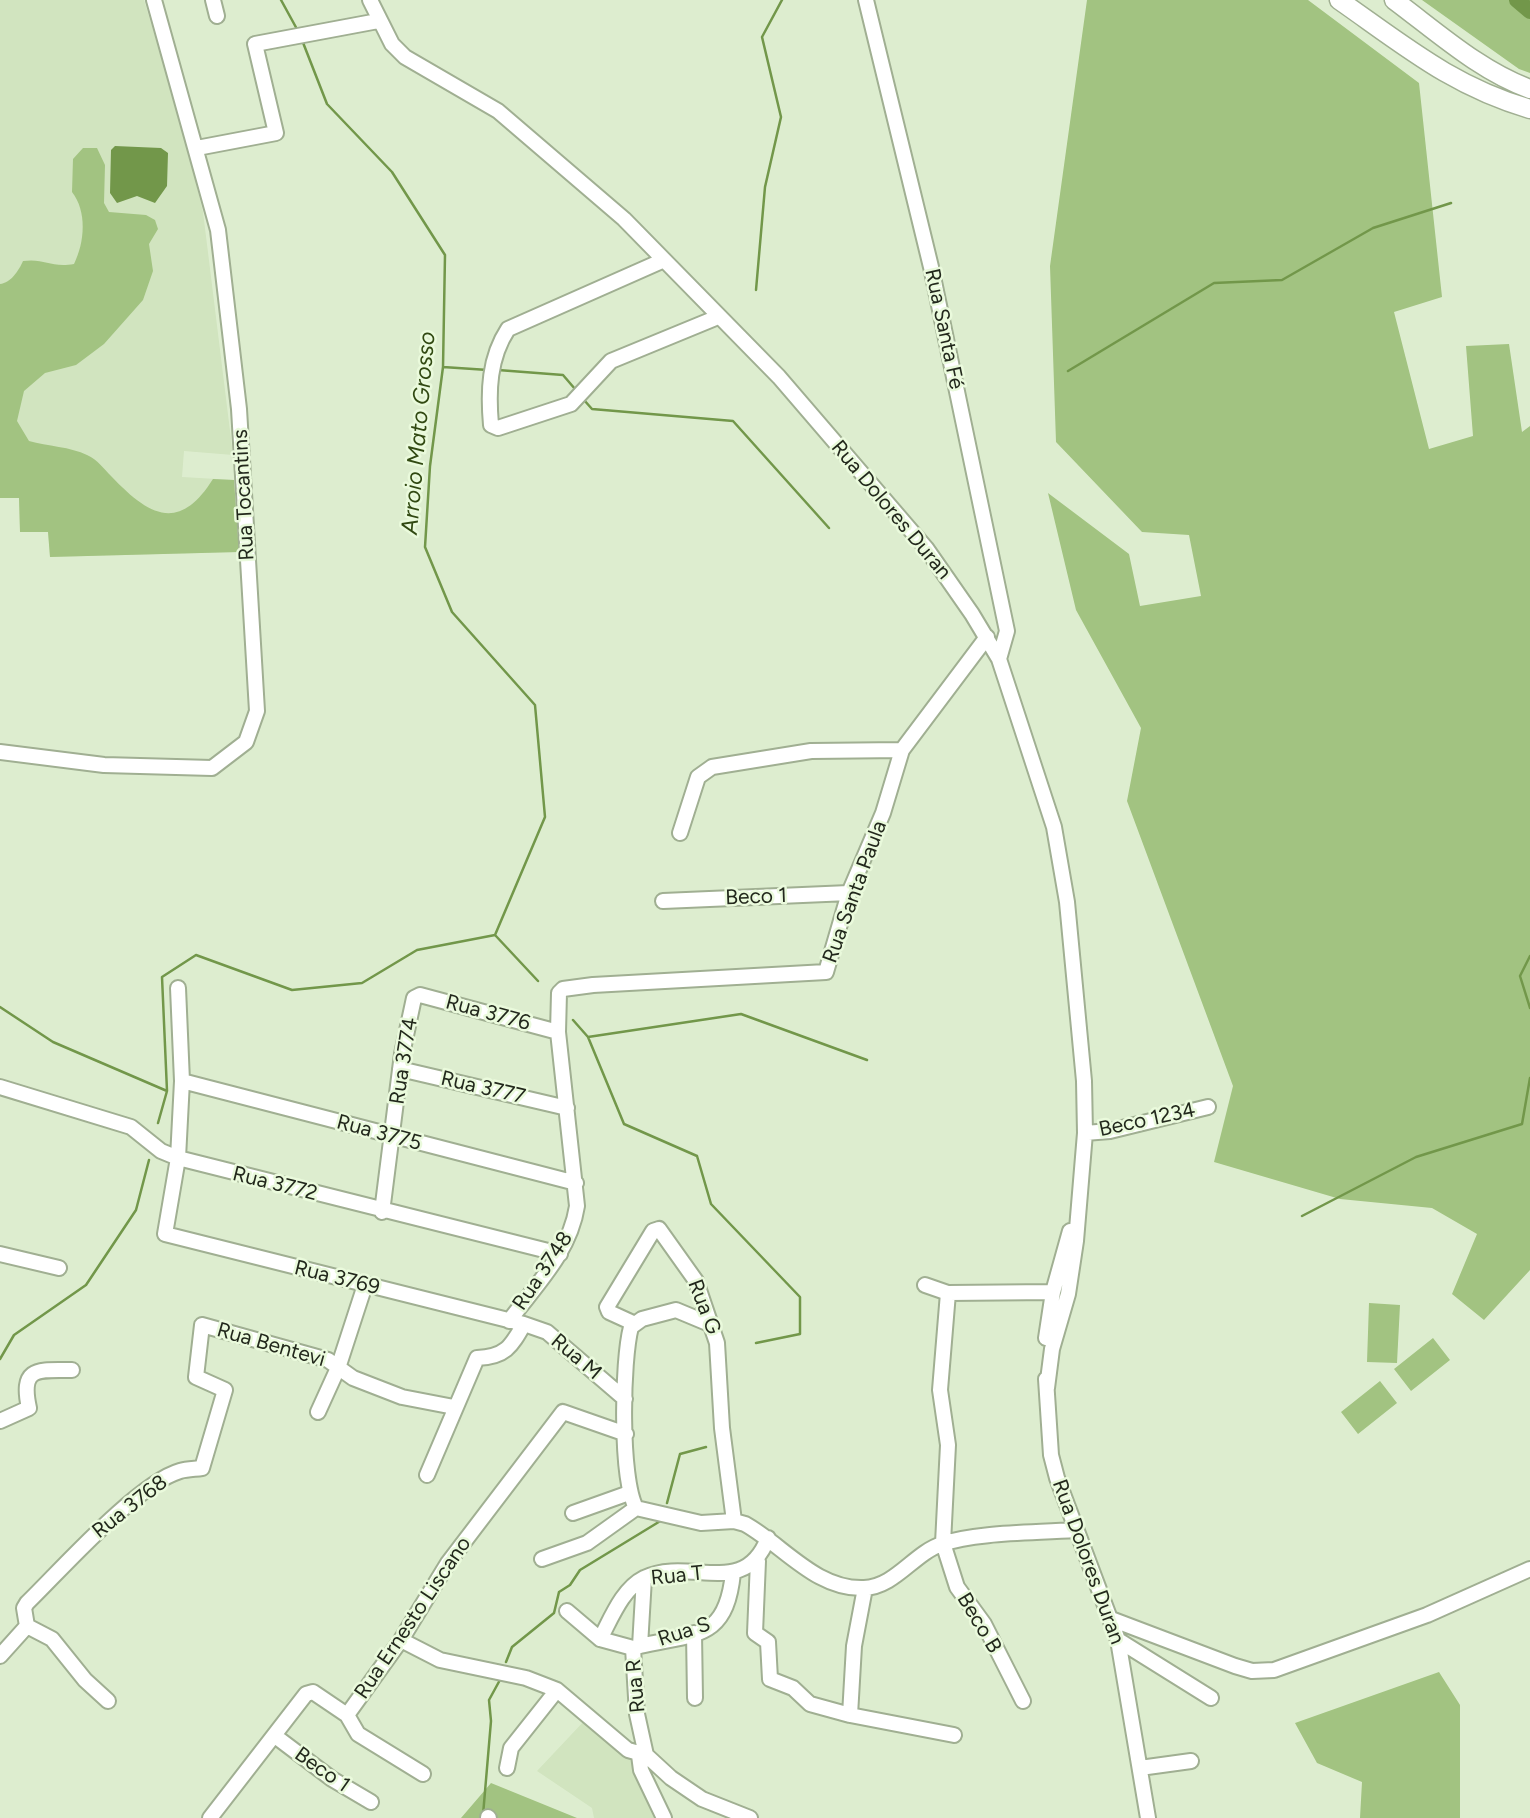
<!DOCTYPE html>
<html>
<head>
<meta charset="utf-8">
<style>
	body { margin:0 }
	canvas { display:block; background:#ddedcf }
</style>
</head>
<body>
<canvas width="1530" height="1818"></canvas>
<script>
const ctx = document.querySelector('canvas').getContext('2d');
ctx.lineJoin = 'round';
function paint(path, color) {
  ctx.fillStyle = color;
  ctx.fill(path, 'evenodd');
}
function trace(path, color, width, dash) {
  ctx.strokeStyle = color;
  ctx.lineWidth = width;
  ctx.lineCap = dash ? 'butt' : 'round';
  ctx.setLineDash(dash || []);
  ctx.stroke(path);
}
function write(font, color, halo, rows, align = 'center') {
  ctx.font = font + ' Figtree,sans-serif';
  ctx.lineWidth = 5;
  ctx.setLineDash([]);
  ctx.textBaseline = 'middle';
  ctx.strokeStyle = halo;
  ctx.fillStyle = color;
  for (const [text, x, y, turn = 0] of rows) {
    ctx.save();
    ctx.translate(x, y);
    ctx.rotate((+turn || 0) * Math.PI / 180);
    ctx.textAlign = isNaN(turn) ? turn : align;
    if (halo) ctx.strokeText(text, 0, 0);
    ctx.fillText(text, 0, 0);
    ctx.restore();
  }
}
const built = new Path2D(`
	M0,0H144L183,129L203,212L233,455L184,451L182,477L234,480L239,552L50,557L48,532H20L19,498H0Z
	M586,1719L633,1760L659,1818H594L592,1808L537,1771Z`);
const green = new Path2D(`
	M1087,0H1308L1419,83L1442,297L1394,312L1429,449L1473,436L1466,346L1509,344L1522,432L1530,426V1270L1484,1320L1452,1294L1477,1234L1432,1208L1340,1199L1214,1162L1233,1086L1127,801L1141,728L1076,610L1048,493L1129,554L1140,606L1201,596L1189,535L1142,532L1056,442L1050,266Z
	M1422,0H1530V73L1519,69Z
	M83,148H97L105,165L104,203L109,212L146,215L155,220L158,229L149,244L153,271L143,300L104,344L76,365L45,373L24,391L17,421L29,441C47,446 71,447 87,455C98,460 103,468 111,476C149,516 179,533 213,479L234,480L239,552L50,557L48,532H20L19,498H0V284C11,283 19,270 23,261C45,258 50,268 74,264C85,242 87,211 72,192L73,159Z
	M1369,1303L1400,1305L1397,1363L1367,1362Z
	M1433,1338L1450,1360L1411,1391L1394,1369Z
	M1380,1381L1397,1403L1358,1434L1341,1412Z
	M1439,1672L1460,1705V1818H1360L1362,1782L1317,1763L1295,1723Z
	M491,1783L577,1818H461Z`);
const water = new Path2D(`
	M115,146L161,148L168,153L167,186L155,203L137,196L117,203L110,193L111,150Z`);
const stream = new Path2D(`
	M281,0L298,31
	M302,40L327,104L392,172L445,255L443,367L430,466L425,547L452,612L535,705L545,817L495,935L538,981
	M756,290L765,187L781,117L762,37L782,0
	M443,367L488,370
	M498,370L563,375L575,389
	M1068,371L1214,283L1282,280L1373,228L1451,203
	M584,400L592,409L733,421L829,528
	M1530,956L1520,976L1530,1008
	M0,1007L53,1042L167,1091
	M573,1020L588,1037L624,1124L697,1156L711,1204L800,1297V1334L756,1343
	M588,1037L741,1014L867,1060
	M158,1123L167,1091L162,977L196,955L292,990L362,983L417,950L495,935
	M1302,1216L1416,1157L1522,1124L1530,1078
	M0,1359L14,1335L86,1285L136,1210L149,1160
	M667,1503L680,1454L706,1447
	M506,1662L512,1647L554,1613L559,1592L570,1585L580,1570L662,1520
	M483,1815L491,1721L489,1700L501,1678`);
const river = new Path2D(`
	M1517,0L1530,11`);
const minor = new Path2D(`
	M213,0L217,16
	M370,0L392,44L405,57L498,111L624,219L779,377L926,548L972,614L999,659L1054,827L1067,902L1084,1081L1085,1133L1076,1241L1068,1294L1052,1349L1047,1388
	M866,0L931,267L1007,631L999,659
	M197,148L276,133L255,44L378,21
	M664,260L508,329C489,358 488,391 491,425L498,428L571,404L611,361L718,317
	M0,752L104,765L212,768L246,742L257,711L239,409L218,230L154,0
	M680,833L698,777L712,767L811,751L902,750
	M663,901L849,893
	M178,988L182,1081L178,1158L165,1234L524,1324C511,1347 505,1357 477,1358L427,1475
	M400,1069L567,1108
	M182,1081L576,1183
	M0,1087L131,1127L161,1151L178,1158L560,1254
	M1085,1133L1110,1131L1208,1107
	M382,1212L402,1054L414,998L420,995L558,1032
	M0,1254L59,1268
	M925,1285L948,1293L1053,1292
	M948,1293L940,1390L948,1445L943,1543L957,1587L984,1624L1023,1701
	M509,1321C536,1285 570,1252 577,1206L558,1032L559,993L563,989L593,985L826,972L849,893L883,813L902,750L987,637
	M633,1323L609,1312L607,1307L653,1231L659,1229L696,1281L717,1343L722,1428L734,1521
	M524,1324L547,1332L625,1399
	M1046,1338L1053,1292L1070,1231
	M1046,1379L1051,1455L1057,1478L1118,1640L1148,1818
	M318,1412L338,1368L365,1285
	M0,1421L29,1408C20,1366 38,1370 72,1370
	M636,1508L701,1523L734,1521L745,1524C783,1545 816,1590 864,1588C895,1587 914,1553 942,1544C976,1532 1037,1533 1074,1530
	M636,1508C620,1478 622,1361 631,1327L642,1319L676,1310L712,1325
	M573,1513L629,1493
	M542,1559L587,1543L636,1508
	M758,1561L755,1633L768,1642L770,1679L793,1688L810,1704L850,1715L954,1735
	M644,1578L640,1646L633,1648L637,1714L646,1755
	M567,1611L600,1639L633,1648
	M1111,1619L1235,1666L1252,1671L1274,1670L1427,1615L1530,1569
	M27,1626L24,1608L27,1603C60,1571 138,1483 180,1471C187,1469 195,1469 202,1468L225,1390L196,1377L202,1325L328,1360L353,1378L402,1397L454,1407
	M694,1633L695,1698
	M600,1639C611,1619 622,1589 644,1578C690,1556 744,1600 768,1538
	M401,1640L440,1660L526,1678L557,1690L628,1750L646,1755L671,1778L702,1799L750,1818
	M1118,1640L1211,1698
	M640,1646C697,1633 726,1640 733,1573
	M0,1656L27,1626L52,1639L85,1680L108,1701
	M347,1715L358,1734L423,1774
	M850,1715L854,1646L865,1588
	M275,1736L332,1779L371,1802
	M639,1755L641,1770L664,1818
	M507,1768L511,1748L557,1690
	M1140,1768L1191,1761
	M488,1817L489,1818
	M210,1818L306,1694L313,1692L347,1715L401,1640L448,1563L563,1412L626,1434`);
const major = new Path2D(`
	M1339,0C1405,46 1452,86 1530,109
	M1394,0C1437,32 1480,71 1530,89`);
const streetNames = [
	["Rua Santa Fé",944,329,78],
	["Rua Tocantins",244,495,-93],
	["Rua Dolores Duran",891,510,50],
	["Rua Santa Paula",855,892,-70],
	["Beco 1",756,897,-2],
	["Rua 3776",488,1013,15],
	["Rua 3774",404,1061,-81],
	["Rua 3777",483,1088,13],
	["Beco 1234",1147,1120,-12],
	["Rua 3775",379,1133,15],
	["Rua 3772",275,1184,14],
	["Rua 3748",543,1271,-56],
	["Rua 3769",337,1278,14],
	["Rua G",704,1307,69],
	["Rua Bentevi",271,1345,16],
	["Rua M",576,1357,40],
	["Rua 3768",130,1507,-38],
	["Rua Dolores Duran",1088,1562,70],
	["Rua T",677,1576,-6],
	["Rua Ernesto Liscano",413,1618,-56],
	["Beco B",979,1623,59],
	["Rua S",684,1632,-18],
	["Rua R",636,1686,-95],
	["Beco 1",322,1770,35]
];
const waterNames = [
	["Arroio Mato Grosso",419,433,-85]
];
paint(built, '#d1e4bf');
paint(green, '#a2c381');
paint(water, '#72974a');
trace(stream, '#72974a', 2.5);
trace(river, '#72974a', 16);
trace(minor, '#a0af92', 18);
trace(major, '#a0af92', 21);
trace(minor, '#fff', 14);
trace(major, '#fff', 18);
write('21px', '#22281c', '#eafadc', streetNames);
write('italic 23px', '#314912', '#eafadc', waterNames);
</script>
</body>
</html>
